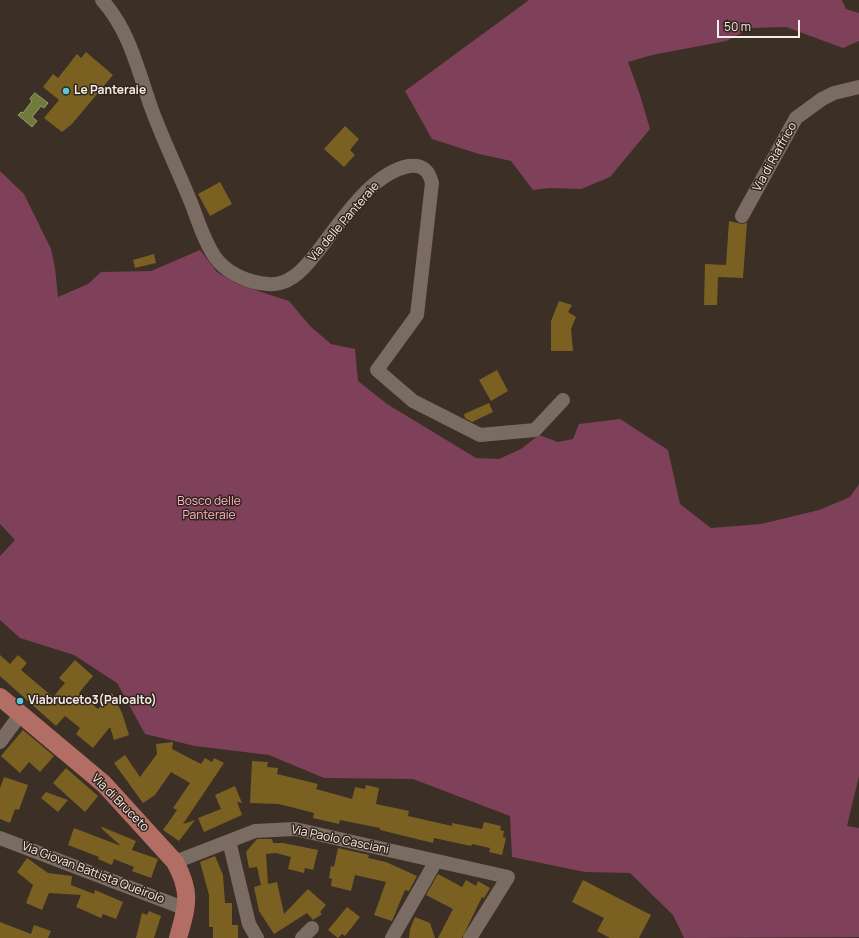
<!DOCTYPE html>
<html>
<head>
<meta charset="utf-8">
<style>
	body { margin:0 }
	#map { position:relative; width:859px; height:938px; overflow:hidden; background:#3b2f26; font-family:Manrope,sans-serif }
	canvas { display:block }
	.scale { position:absolute; left:717px; top:20px; width:83px; height:18px; box-sizing:border-box; border:2px solid #f6ede8; border-top:0; padding-left:5px; font-size:12px; line-height:14px; white-space:nowrap; color:#f6ede8; -webkit-text-stroke:3px #31251c; paint-order:stroke }
</style>
</head>
<body>
<div id="map">
<canvas width="859" height="938"></canvas>
<div class="scale">50 m</div>
</div>
<script>
const ctx = document.querySelector('canvas').getContext('2d');
ctx.lineJoin = 'round';
function paint(path, color) {
  ctx.fillStyle = color;
  ctx.fill(path, 'evenodd');
}
function trace(path, color, width, dash) {
  ctx.strokeStyle = color;
  ctx.lineWidth = width;
  ctx.lineCap = dash ? 'butt' : 'round';
  ctx.setLineDash(dash || []);
  ctx.stroke(path);
}
function write(font, color, halo, rows, align = 'center') {
  ctx.font = font + ' Manrope,sans-serif';
  ctx.lineWidth = 3;
  ctx.setLineDash([]);
  ctx.textBaseline = 'middle';
  ctx.strokeStyle = halo;
  ctx.fillStyle = color;
  for (const [text, x, y, turn = 0] of rows) {
    ctx.save();
    ctx.translate(x, y);
    ctx.rotate((+turn || 0) * Math.PI / 180);
    ctx.textAlign = isNaN(turn) ? turn : align;
    if (halo) ctx.strokeText(text, 0, 0);
    ctx.fillText(text, 0, 0);
    ctx.restore();
  }
}
const forest = new Path2D(`
	M529,0H842L846,9L859,13V41L843,48L786,27L751,28L726,41L652,55L628,62L640,95L650,129L610,177L581,189L550,188L533,190L511,161L479,154L432,139L405,91Z
	M0,171L24,194L51,249L55,268L58,297L88,284L101,272L151,271L200,250L217,272L237,284L289,301L311,327L331,344L355,349L358,381L387,404L476,458L499,459L521,449L539,435L558,442L573,439L579,424L620,419L668,450L680,504L711,528L761,524L819,510L850,497L859,484V776L847,826L859,828V937L684,938L673,915L630,873L585,872L512,857L510,816L413,779L324,778L269,755L195,746L145,734L117,683L74,655L20,638L0,620V556L15,540L0,524Z`);
const water = new Path2D(`
	M35,93L48,103L44,108L41,106L32,117L37,121L32,127L18,115L21,112L23,113L32,101L30,99Z`);
const building = new Path2D(`
	M86,52L113,75L72,124L62,132L44,118L59,100L43,87L53,74L58,78L77,54L81,58Z
	M345,126L359,139L350,150L355,155L344,167L324,149Z
	M220,182L232,204L210,216L198,194Z
	M729,221L742,224L747,223L743,278L718,277L717,305H704L705,264L726,265Z
	M154,254L156,263L135,268L133,260Z
	M559,301L572,305L568,312L576,317L571,329L573,351H551V321Z
	M497,370L508,391L491,401L479,380Z
	M489,403L493,412L472,422L465,418L464,414Z
	M0,655L10,664L18,655L27,663L21,670L53,697L65,683L59,678L75,660L93,676L79,693L98,709L112,693L122,713L129,735L114,740L110,727L93,748L76,734L80,728L65,716L56,726L0,676Z
	M23,730L54,756L40,772L29,762L20,773L1,756Z
	M173,742L172,749L201,764L205,758L212,762L214,758L224,763L183,824L195,820L179,841L163,830L177,810L173,808L190,783L171,772L155,795L143,803L114,763L125,755L140,777L157,754L156,744Z
	M252,761L268,762L267,767L278,768L277,774L318,784L316,789L352,799L355,787L365,789L366,785L379,788L376,804L409,811L408,816L452,826V823L482,829L484,822L501,826L500,830L504,831L503,837L506,838L502,855L489,852L490,848L472,844L471,846L434,838L433,843L380,830V828L340,820L339,824L313,818L314,813L279,804L250,803Z
	M66,768L98,796L85,812L53,783Z
	M4,777L28,785L19,810L15,809L10,823L0,819V788Z
	M235,786L242,803L237,802L242,815L204,832L198,818L221,809L215,795Z
	M46,792L54,795L68,800L58,812L41,798Z
	M102,827L136,841L132,850L158,859L151,878L132,871L134,867L114,859L112,865L98,859L99,857L68,845L74,828L121,846L101,828Z
	M257,839H272L273,843H283L318,850L313,870L305,868L304,873L288,869L291,857L276,853L266,854L268,884L277,882L284,914L308,889L326,905L320,912L322,914L313,920L307,913L274,934L259,911L254,887L261,885L257,867L249,868L246,852Z
	M338,848L369,855L368,858L386,862L417,876L409,891L405,890L392,921L374,915L386,882L355,875L351,891L331,886L332,879L329,878L331,866L334,867Z
	M215,856L223,875L225,903H232V925H238V938H213V927H209V895L200,862Z
	M27,858L48,873L72,876L71,885L94,894L95,890L123,902L116,919L103,914L101,918L76,907L81,895L49,893L42,910L26,903L33,885L17,872Z
	M438,874L462,887L466,880L476,886L478,881L490,888L484,898L482,897L462,938H438L453,909L426,895Z
	M583,880L651,915L639,938H610L597,931L604,918L572,902Z
	M347,907L360,917L345,936L342,934L338,938L328,930Z
	M149,911L161,916L154,938H136L142,913L147,915Z
	M415,917L430,923L435,938H409L410,929Z
	M0,922L31,934L34,925L51,931L48,938H0Z`);
const minor = new Path2D(`
	M102,0C130,31 138,71 152,110C164,142 179,173 192,205C198,221 207,249 219,262C231,275 250,283 268,284C276,285 286,282 293,277C303,271 311,260 318,251C341,222 371,173 409,166C423,164 429,171 432,183L417,315L377,370L413,401L480,435L535,430L563,400
	M742,216L796,118L822,99L834,93L859,87
	M0,742L20,715
	M0,838L186,909
	M229,841L249,924L257,938
	M175,862L255,831L295,829L508,877L470,938
	M302,938L312,928
	M392,938L436,861`);
const major = new Path2D(`
	M0,697L104,784L175,862C192,893 187,906 178,938`);
const markers = [
	[66,91,4,"#53cbda"],
	[20,701,4,"#53cbda"]
];
const poiNames = [
	["Le Panteraie",74,91],
	["Viabruceto3(Paloalto)",28,701]
];
const streetNames = [
	["Via di Riaffrico",775,157,-61],
	["Via delle Panteraie",344,222,-49],
	["Via di Bruceto",120,803,45],
	["Via Paolo Casciani",340,840,12],
	["Via Giovan Battista Queirolo",93,873,21]
];
const parkNames = [
	["Bosco delle",209,502],
	["Panteraie",209,516]
];
paint(forest, '#7e4159');
paint(water, '#707a3b');
trace(water, '#989c6f', 1);
paint(building, '#7b6121');
trace(minor, '#7a6c62', 14);
trace(major, '#b26e65', 18);
for (const [x, y, r, color] of markers) {
  const dot = new Path2D();
  dot.arc(x, y, r, 0, 2 * Math.PI);
  ctx.fillStyle = color;
  ctx.fill(dot);
  trace(dot, '#31251c', 1.5);
}
write('bold 12px', '#f6ede8', '#31251c', poiNames, 'left');
write('12px', '#f6ede8', '#31251c', streetNames);
write('12px', '#feb2cd', '#31251c', parkNames);
</script>
</body>
</html>
